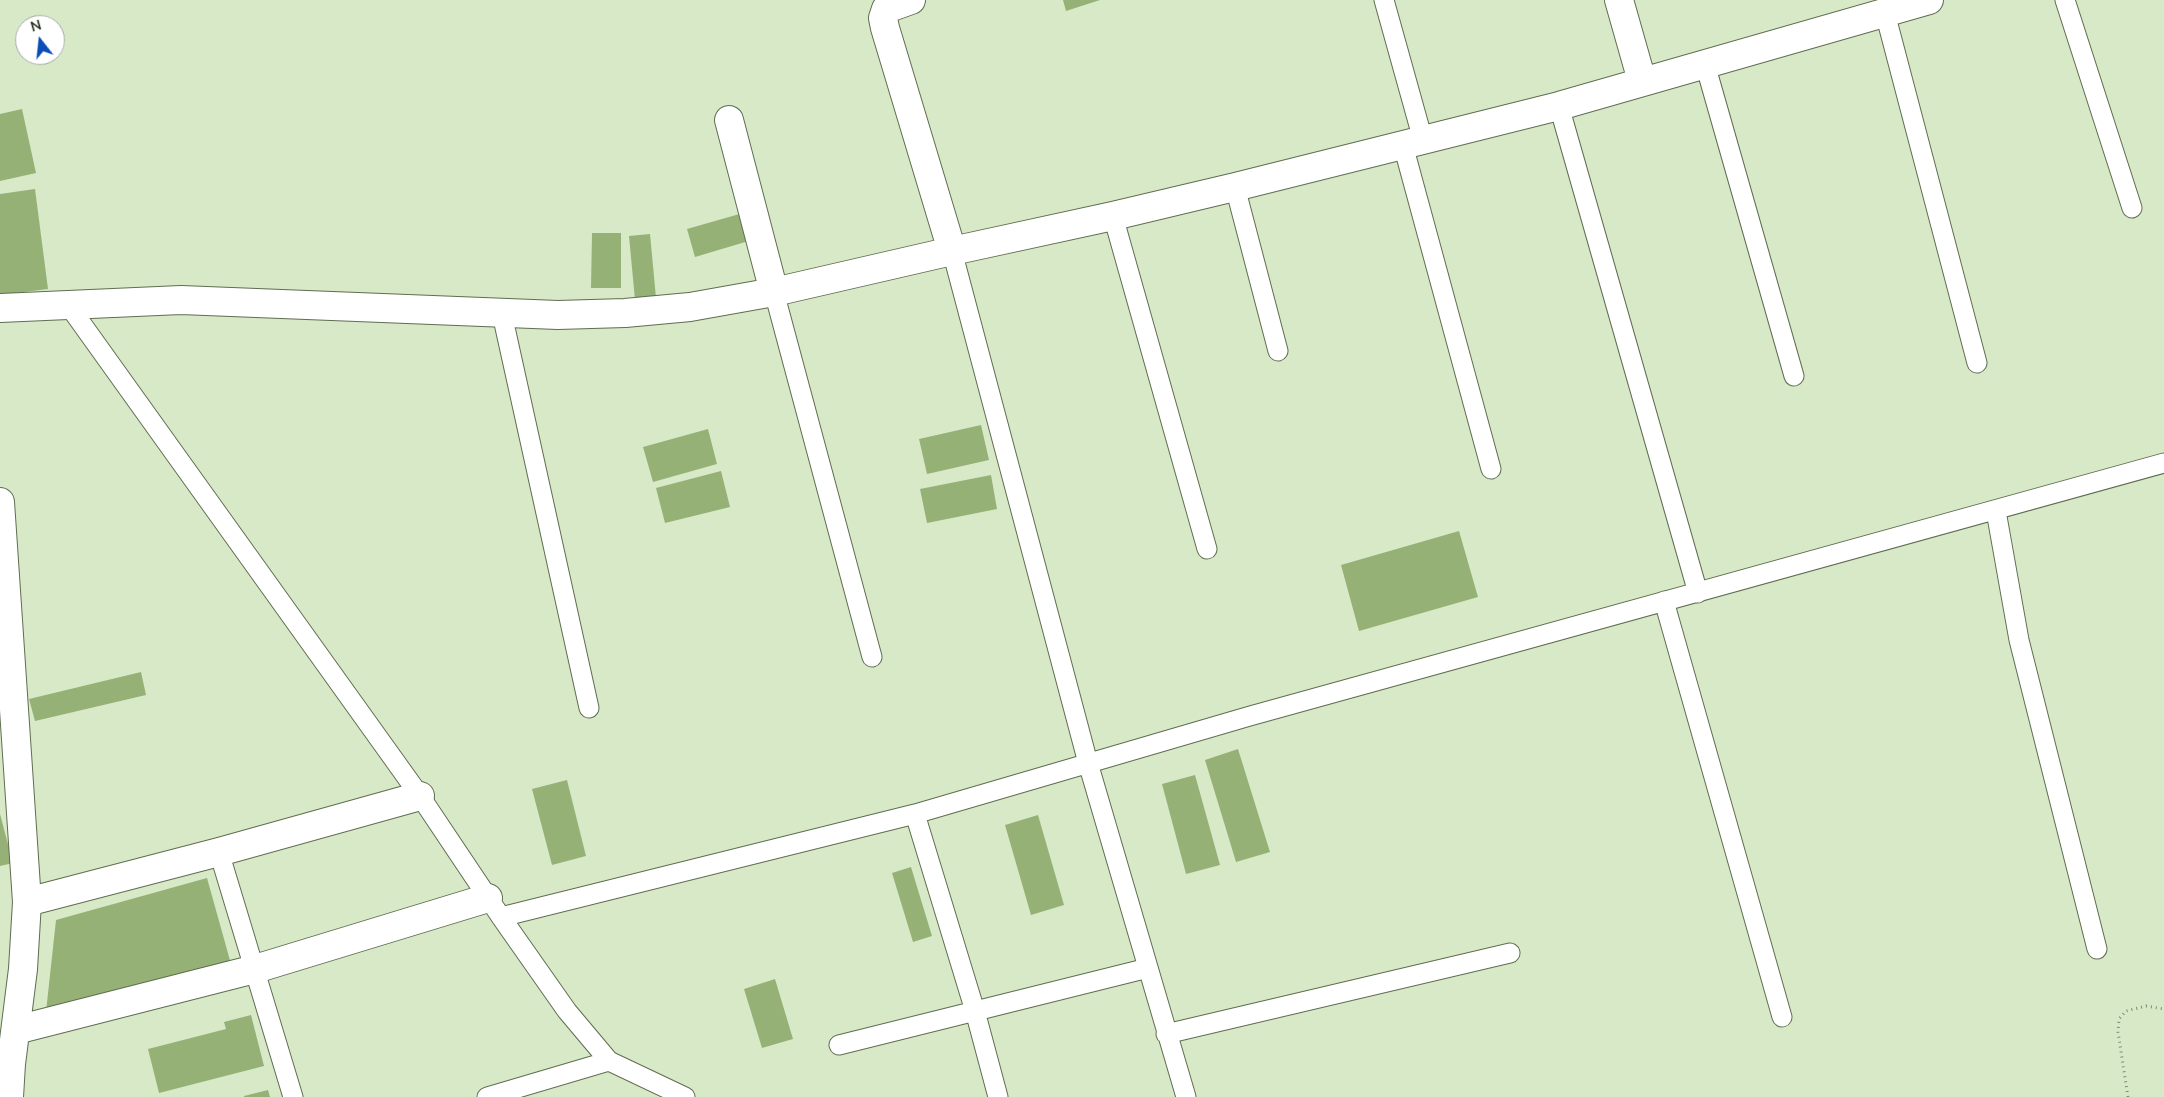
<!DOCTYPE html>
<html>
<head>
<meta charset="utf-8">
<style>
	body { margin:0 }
	#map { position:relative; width:2164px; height:1097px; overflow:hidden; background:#d8e9c8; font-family:"Nunito Sans",sans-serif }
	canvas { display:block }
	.north { position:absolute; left:15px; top:15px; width:50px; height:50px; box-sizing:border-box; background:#fff; border:1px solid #a9aca7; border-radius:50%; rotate:344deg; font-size:14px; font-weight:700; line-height:20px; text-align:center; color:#293023 }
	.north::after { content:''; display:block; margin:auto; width:18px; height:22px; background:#0b4db7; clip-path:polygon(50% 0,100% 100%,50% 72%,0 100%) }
</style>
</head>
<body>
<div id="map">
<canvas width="2164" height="1097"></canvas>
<div class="north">N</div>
</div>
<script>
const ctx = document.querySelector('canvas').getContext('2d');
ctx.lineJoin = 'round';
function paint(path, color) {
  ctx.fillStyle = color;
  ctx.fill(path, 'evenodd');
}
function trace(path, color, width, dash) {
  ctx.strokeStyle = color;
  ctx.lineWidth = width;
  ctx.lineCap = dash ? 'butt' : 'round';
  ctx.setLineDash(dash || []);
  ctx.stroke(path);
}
const building = new Path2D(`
	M1063,0H1100L1066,11Z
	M22,109L36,173L0,181V114Z
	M35,189L48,289L0,295V194Z
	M743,213L752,240L695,257L687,229Z
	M592,233H621V288H591Z
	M650,234L656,298L635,300L629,236Z
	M981,425L989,460L927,474L919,439Z
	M708,429L717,464L653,482L643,447Z
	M721,471L730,507L665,523L656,488Z
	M991,475L997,509L927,523L920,489Z
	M1459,531L1478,597L1359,631L1341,565Z
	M141,672L146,695L35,721L29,699Z
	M1238,749L1270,852L1236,862L1205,760Z
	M1195,775L1220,865L1186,874L1162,784Z
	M567,780L586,856L552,865L532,789Z
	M0,814L13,863L0,866Z
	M1038,815L1064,905L1031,915L1005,825Z
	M911,867L932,936L913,942L892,873Z
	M207,878L231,964L45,1021L56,920Z
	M775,979L793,1039L762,1048L744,989Z
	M251,1015L264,1066L159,1093L148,1049L226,1029L224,1022Z
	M268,1090L270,1097H244V1096Z`);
const path = new Path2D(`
	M2128,1097L2118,1032L2119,1019L2126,1011L2146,1006L2164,1009`);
const lane = new Path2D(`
	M1384,0L1423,140
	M2065,0L2132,208
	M1885,13L1977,363
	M1705,64L1794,376
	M1559,106L1698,593
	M1403,145L1491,469
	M1235,187L1278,351
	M1113,216L1207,549
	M952,251L1088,763L1186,1097
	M774,292L872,657
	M69,306L420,796L501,917L567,1011L609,1061L685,1097
	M502,314L589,708
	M1996,511L2019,640L2097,949
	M1664,601L1782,1017
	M915,814L975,1011L998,1097
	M219,852L293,1097
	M501,917L915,814L1250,716L2164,463
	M1166,1034L1510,953
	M839,1045L1148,968
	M487,1097L609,1061`);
const street = new Path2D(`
	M911,0L886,9L883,18L885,28L952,251
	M1619,0L1642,81
	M729,120L774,292
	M0,308L181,300L558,315L625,313L690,307L774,292L952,251L1113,216L1235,187L1559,106L1929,0
	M0,502L27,902L23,969L11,1064L9,1097
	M27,902L219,852L420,796
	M16,1030L255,969L488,898`);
paint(building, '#95b176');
trace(lane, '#5f6d50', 21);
trace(street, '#5f6d50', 30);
trace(path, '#7e8a73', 3, [1, 4]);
trace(lane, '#fff', 19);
trace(street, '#fff', 28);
</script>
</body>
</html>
